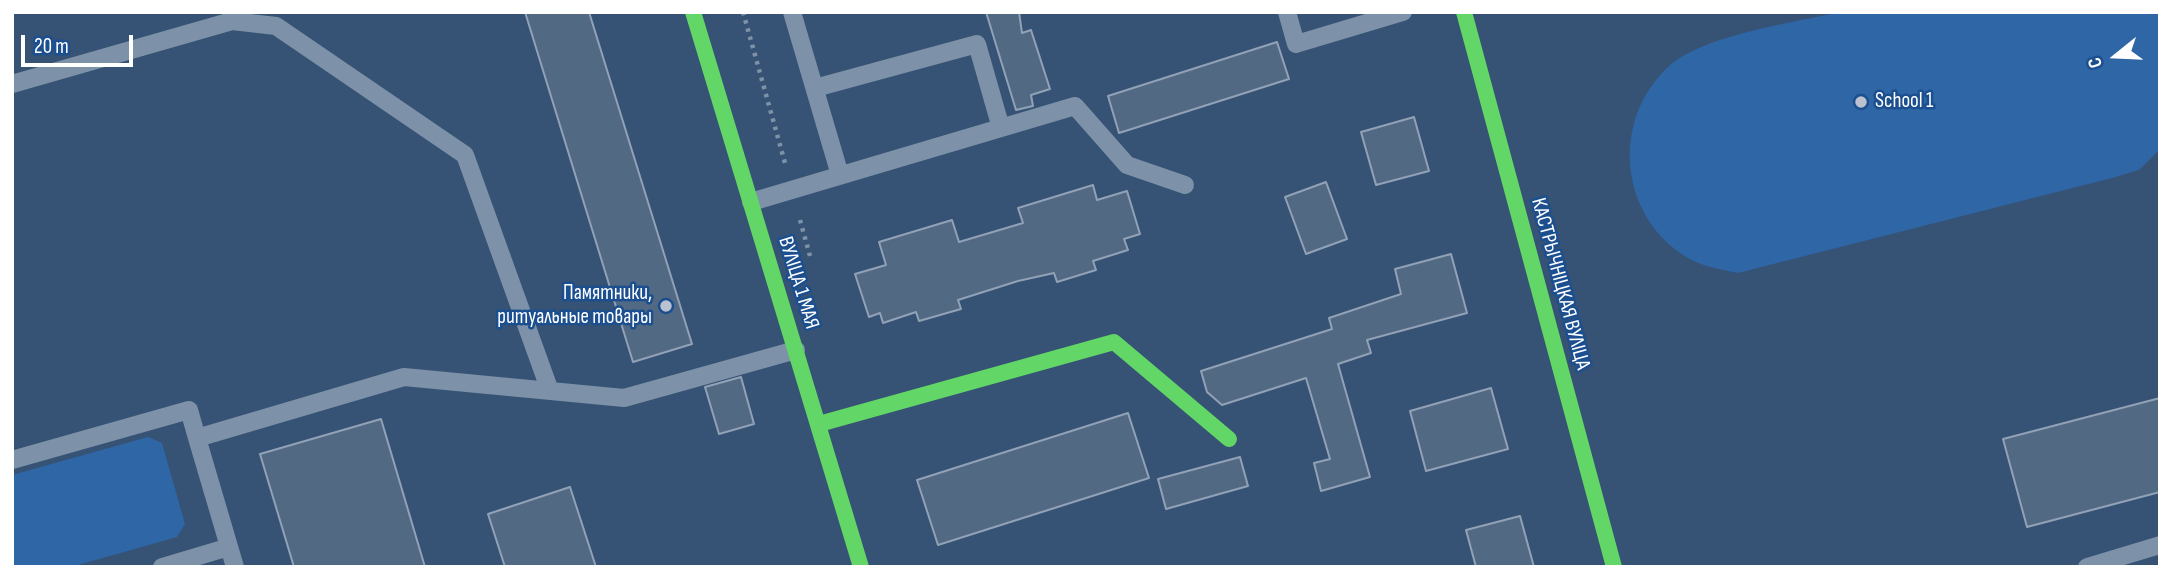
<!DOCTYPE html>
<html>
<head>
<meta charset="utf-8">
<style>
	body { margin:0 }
	#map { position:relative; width:2172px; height:579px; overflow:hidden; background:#365274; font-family:"Sofia Sans Condensed",sans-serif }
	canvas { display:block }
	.frame { position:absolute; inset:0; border:14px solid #fff; pointer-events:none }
	.north { position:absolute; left:2081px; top:21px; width:70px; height:70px; -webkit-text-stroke:5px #1b4f8f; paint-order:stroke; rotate:252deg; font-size:19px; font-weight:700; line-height:28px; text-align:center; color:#fff }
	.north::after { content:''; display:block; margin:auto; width:24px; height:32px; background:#fff; clip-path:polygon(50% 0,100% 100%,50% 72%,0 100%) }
	.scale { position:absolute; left:21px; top:35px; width:112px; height:32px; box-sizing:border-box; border:4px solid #fff; border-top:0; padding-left:9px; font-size:21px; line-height:24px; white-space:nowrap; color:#fff; -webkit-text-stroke:5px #1b4f8f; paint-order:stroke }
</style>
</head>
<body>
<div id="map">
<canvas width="2172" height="579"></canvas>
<div class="frame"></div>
<div class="north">С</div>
<div class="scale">20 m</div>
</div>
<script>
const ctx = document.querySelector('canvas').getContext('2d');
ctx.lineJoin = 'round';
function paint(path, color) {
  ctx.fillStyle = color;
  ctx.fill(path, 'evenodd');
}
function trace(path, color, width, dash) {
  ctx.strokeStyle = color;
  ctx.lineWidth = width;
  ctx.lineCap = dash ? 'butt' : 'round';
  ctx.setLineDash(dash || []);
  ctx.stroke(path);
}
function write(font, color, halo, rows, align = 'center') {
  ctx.font = font + ' "Sofia Sans Condensed",sans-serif';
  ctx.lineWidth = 5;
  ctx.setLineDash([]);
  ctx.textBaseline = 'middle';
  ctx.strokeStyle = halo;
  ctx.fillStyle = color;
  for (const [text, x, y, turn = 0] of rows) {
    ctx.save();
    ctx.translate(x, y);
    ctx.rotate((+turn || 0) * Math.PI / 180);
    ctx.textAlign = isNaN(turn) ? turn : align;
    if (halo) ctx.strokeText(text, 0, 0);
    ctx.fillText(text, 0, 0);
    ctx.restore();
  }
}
const green = new Path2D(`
	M1839,12H2160V149L2139,170L2112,178L1738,273C1719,269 1699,266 1683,255C1618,212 1612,119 1668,67C1702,35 1793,23 1839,12Z
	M148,437L162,443L185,524L177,537L71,567H12V475Z`);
const building = new Path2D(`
	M525,12H589L692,344L633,362Z
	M986,12H1019L1022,33L1031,30L1050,89L1031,95L1033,106L1016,110Z
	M1277,42L1289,79L1119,133L1108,96Z
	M1414,117L1429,171L1376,185L1361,132Z
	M1326,182L1347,239L1306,254L1285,197Z
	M1093,185L1097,200L1127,191L1140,234L1124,239L1128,250L1093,261L1096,270L1057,282L1054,273L1018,281L958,300L961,309L919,321L916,312L883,323L880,313L869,317L855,274L886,265L879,242L952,220L959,242L1023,223L1018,208Z
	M1451,254L1467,313L1367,340L1371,353L1338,364L1370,477L1321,491L1314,463L1330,459L1306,378L1222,405L1207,392L1201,371L1332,329L1329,318L1401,294L1395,269Z
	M741,377L754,424L719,434L705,387Z
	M1491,388L1508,449L1426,471L1410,411Z
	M2160,398V492L2027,527L2003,439Z
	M1128,413L1149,478L938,545L917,480Z
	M381,419L425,567H294L260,454Z
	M1240,457L1248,486L1166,509L1158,479Z
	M570,487L596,567H505L488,514Z
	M1520,516L1534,567H1476L1466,530Z`);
const path = new Path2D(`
	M743,12L785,163
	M800,220L810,256`);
const lane = new Path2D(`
	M792,12L840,175
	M1287,12L1296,44L1403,12
	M12,84L232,21L276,26L465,155L550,391
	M815,88L977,44L1001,128
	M751,202L1075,106L1127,165L1185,185
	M12,460L189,410L197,438
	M162,567L229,547
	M235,567L197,438L404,377L624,398L796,350
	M2087,567L2160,545`);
const fast = new Path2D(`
	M693,12L861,567
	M1464,12L1614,567
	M819,424L1114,342L1229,439`);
const markers = [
	[1861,102,7,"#b9c2ce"],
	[666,306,7,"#b9c2ce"]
];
const poiNames = [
	["School 1",1875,102],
	["Памятники,",652,294,"right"],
	["ритуальные товары",652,318,"right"]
];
const streetNames = [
	["ВУЛІЦА 1 МАЯ",798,283,73],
	["КАСТРЫЧНІЦКАЯ ВУЛІЦА",1560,284,75]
];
paint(green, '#2f66a5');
paint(building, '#526984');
trace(building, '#92a2b6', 2);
trace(path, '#7d92a8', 4.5, [3.5, 5]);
trace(lane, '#7d92a8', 18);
trace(fast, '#63d668', 16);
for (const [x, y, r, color] of markers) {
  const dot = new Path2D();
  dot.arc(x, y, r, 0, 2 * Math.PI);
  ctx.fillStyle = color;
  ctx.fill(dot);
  trace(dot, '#1b4f8f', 2.5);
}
write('21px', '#fff', '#1b4f8f', poiNames, 'left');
write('21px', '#fff', '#1b4f8f', streetNames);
</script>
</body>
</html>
